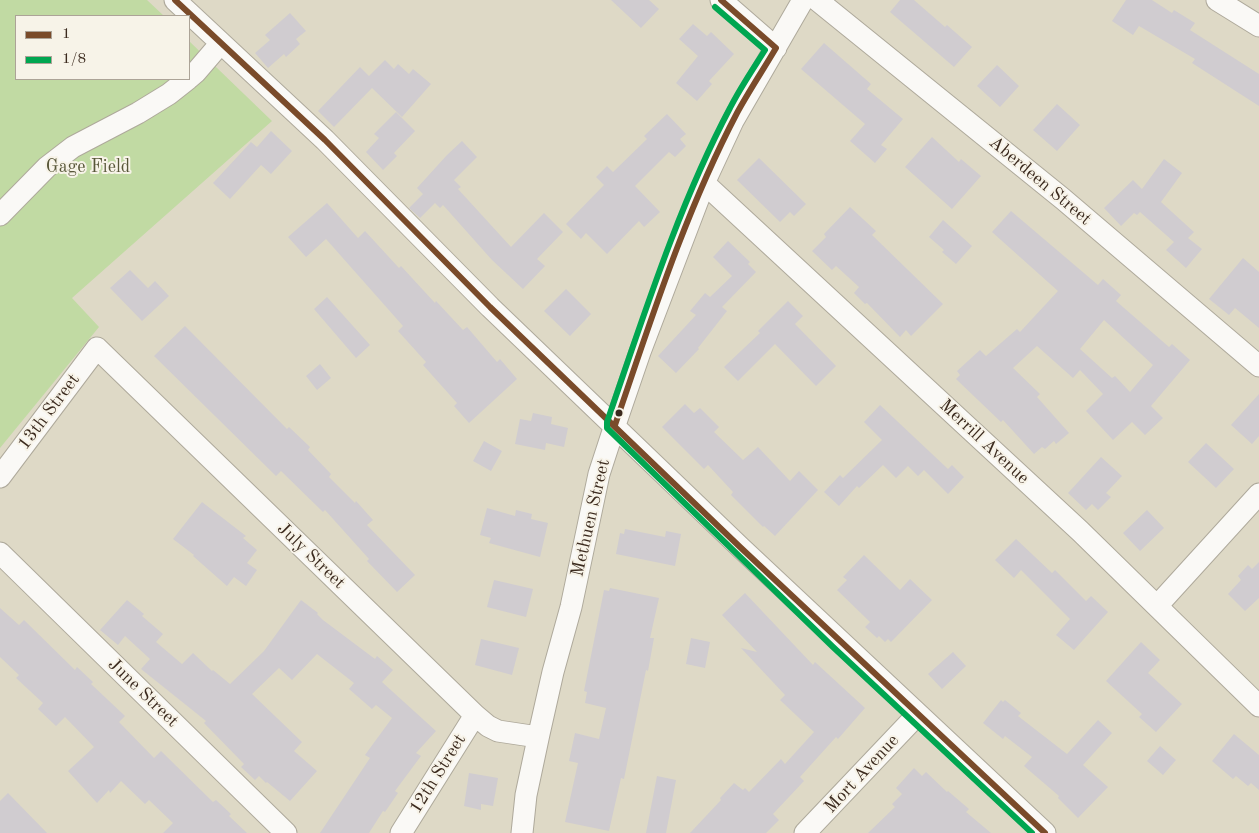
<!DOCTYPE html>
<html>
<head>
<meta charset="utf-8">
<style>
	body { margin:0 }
	#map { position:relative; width:1259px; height:833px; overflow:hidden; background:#ded9c6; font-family:"Old Standard TT",serif }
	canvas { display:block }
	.legend { position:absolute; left:15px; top:15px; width:175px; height:65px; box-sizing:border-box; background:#f7f3e8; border:1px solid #aca397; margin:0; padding:6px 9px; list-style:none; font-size:15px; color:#3b2a1e }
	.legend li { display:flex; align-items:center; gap:10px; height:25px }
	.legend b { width:25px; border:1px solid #aca397 }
</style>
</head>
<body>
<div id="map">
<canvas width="1259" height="833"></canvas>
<ul class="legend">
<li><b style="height:6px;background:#7a4b2a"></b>1</li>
<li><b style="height:6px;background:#00a651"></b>1/8</li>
</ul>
</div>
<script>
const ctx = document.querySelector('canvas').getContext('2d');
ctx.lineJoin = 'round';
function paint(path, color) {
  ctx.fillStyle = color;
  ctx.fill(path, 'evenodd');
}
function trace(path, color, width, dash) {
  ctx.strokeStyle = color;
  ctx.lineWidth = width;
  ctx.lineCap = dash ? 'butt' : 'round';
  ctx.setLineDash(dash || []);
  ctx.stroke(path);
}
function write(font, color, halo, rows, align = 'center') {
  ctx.font = font + ' "Old Standard TT",serif';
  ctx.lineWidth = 4;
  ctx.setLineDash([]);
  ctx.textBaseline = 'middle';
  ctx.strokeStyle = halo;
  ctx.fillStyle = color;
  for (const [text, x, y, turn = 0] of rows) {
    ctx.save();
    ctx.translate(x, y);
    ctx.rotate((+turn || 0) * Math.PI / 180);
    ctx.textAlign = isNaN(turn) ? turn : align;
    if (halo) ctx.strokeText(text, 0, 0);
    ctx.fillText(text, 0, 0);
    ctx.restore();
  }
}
const green = new Path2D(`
	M0,0H147L164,16H16V79H189V41L272,121L72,298L99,327L0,448Z`);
const building = new Path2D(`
	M611,0H649L659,9L641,28Z
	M900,0H914L945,27L947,25L972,47L954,67L890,12Z
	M1126,0H1152L1172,13L1174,10L1195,23L1190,30L1259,74V106L1192,63L1195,59L1139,26L1133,35L1112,21Z
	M290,13L306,31L296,39L300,44L286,57L284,54L268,68L255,53L270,40L265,35Z
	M693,24L707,36L711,32L734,54L709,81L712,84L697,101L676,83L698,56L679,39Z
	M824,43L871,84L867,89L903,119L881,145L887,149L875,163L850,141L865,124L801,69Z
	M385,60L394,69L398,64L409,74L413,69L431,84L402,117L372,88L334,127L318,111L360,67L369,76Z
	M997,65L1019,86L1000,107L977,86Z
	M1057,104L1080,125L1057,151L1033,130Z
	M396,112L415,131L394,153L397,156L383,170L366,152L379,138L374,134Z
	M667,114L686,134L680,139L686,146L675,157L669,152L635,186L660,212L644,227L639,221L607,254L586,233L581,239L566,224L604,185L596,177L607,166L613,172L647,139L644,136Z
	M271,131L292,151L271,174L261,165L230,199L213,183L251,142L257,147Z
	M932,137L959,162L961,159L981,176L952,209L905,167Z
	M462,141L477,157L454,180L461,187L458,189L511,247L544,213L563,232L537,259L545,266L523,289L492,260L443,205L440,208L435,203L420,218L409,208L423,194L417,188L447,155Z
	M759,158L806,204L794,216L790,212L780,222L737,180Z
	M1164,159L1182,173L1161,202L1194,232L1188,238L1202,249L1186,268L1166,250L1174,242L1140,212L1137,215L1134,213L1121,226L1104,208L1133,180L1142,189Z
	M327,203L358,238L365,231L399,268L401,266L435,303L436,301L463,330L467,327L497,362L500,359L517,379L469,423L454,406L457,403L423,365L426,362L398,331L403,326L326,239L306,257L288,237Z
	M850,207L876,231L872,235L943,304L911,336L906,330L900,337L867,303L865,304L854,293L859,287L836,266L832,270L812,251L826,237L824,234Z
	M1011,211L1098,285L1103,279L1121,295L1116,301L1169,347L1172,344L1190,360L1151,406L1163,418L1145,435L1132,422L1113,440L1086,411L1103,394L1080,370L1073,378L1037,346L1013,368L1040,394L1037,397L1069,433L1056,444L1054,441L1045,449L1042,447L1034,454L1003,420L1001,422L956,379L960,375L957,371L980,350L986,356L1017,329L1020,332L1058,291L992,232ZM1104,320L1153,365L1130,392L1115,376L1112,378L1080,349Z
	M943,220L972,246L956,264L942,252L944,250L929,237Z
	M728,241L750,262L748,264L756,272L722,307L727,311L698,348L699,349L676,373L658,356L696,315L690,311L705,293L710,297L732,276L713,257Z
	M1243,258L1259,272V328L1235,308L1229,315L1209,299Z
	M130,270L148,288L155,281L169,296L142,321L110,288Z
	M566,289L591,314L570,336L544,311Z
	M327,297L370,345L356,358L314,309Z
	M788,301L803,316L795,324L836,366L816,386L775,344L738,381L724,367L760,333L758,331Z
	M185,326L287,429L289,427L310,447L308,450L331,474L329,477L355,503L356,501L373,520L367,525L415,575L397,592L367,561L369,559L325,510L323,512L281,471L276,476L154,356Z
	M320,364L331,378L317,390L306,376Z
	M1259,394V436L1252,444L1231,425Z
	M685,404L694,413L700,408L719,427L714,432L743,460L758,447L790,481L799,471L818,490L775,536L764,526L763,527L731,495L733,492L708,465L704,469L662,427Z
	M880,405L948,469L952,465L964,477L948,494L924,470L918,476L908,466L896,478L883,465L859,488L857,486L839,506L824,492L840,475L843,478L882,440L864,422Z
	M533,413L552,417L551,424L568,428L564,447L546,443L545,450L515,444L520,419L531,421Z
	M484,441L502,451L491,471L473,461Z
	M1206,443L1234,469L1216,488L1188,462Z
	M1101,457L1122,476L1106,493L1111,497L1098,510L1092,504L1086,510L1068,493Z
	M202,502L246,536L243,538L257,550L247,563L257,570L246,586L234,577L227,586L193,556L194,555L173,539Z
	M487,508L515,516L516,510L532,514L531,519L548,523L540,557L489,543L491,538L480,535Z
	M1147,510L1164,528L1140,551L1123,533Z
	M625,529L665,537L666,531L681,534L675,566L616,554L620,533L624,534Z
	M1016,539L1052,573L1055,570L1086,601L1091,596L1108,612L1074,650L1056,635L1070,619L1021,570L1014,578L995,560Z
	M864,555L900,590L910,579L932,600L891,642L888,639L885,642L879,636L877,638L865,627L870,622L837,590L847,580L843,577Z
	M1259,562V598L1245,611L1228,594L1241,580L1238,576L1248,565L1252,569Z
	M494,580L533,589L526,617L487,607Z
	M610,588L659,598L650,638H654L648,671L646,670L624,779L621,778L609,831L565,822L578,763L569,761L575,733L599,739L606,708L585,703L587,692L584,691L604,590L609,591Z
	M745,593L813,665L815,662L865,708L838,739L836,737L800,777L804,781L773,814L779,820L766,833H690L721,800L720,798L734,783L743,790L745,788L749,792L781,759L785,764L814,732L780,700L785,695L741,648L757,652L722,615Z
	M127,600L144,614L142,616L163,634L156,642L182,664L193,653L212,671L213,670L230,684L264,651L301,600L318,613L317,614L323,620L375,659L377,656L393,670L382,682L436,731L416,753L421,756L395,791L398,793L385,812L383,811L369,833H320L370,758L365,755L392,718L376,705L372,709L349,689L354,683L317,654L292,680L279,668L252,694L302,742L294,751L317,771L290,801L267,782L266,783L259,776L255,780L241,767L244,764L204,723L206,721L141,669L150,659L125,636L118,645L100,630Z
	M0,608L19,625L24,620L75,670L77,667L93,682L91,684L125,716L119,722L154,758L161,751L213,802L216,800L231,814L229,816L247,833H163L173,823L149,800L145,804L121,781L110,793L109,790L97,803L68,771L94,747L65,717L56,726L38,709L43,703L16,678L19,675L0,657Z
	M691,638L710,642L705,668L686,664Z
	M481,639L519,648L512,675L475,665Z
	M1141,642L1160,660L1148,673L1182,704L1156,732L1139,717L1142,714L1106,681Z
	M953,652L966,666L942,689L928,674Z
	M1001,700L1003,702L1005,700L1021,713L1018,716L1067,754L1098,720L1112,733L1083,765L1108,787L1078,818L1058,798L1059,796L1024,766L1032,757L1005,736L1003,739L983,723Z
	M1234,734L1259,755V790L1251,783L1248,786L1236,776L1233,779L1212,761Z
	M1160,746L1176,760L1163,775L1147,761Z
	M914,768L922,776L926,772L947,792L948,791L969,809L966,812L991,833H868L895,807L892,804L902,794L896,788Z
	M469,773L498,778L493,806L481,804V810L464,806Z
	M657,776L676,780L666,833H646Z
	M8,793L47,833H0V801Z`);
const minor = new Path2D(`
	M175,0L325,140L490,307L740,547L1045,833
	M721,0L776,48
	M817,0L1063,199L1259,366
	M1217,0L1259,26
	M189,78L196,72L220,44
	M704,183L1080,531L1259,706
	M0,215L47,167L73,147L138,113L169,94L188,79
	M0,477L97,348L475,715L488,726L498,731L538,737
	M0,553L286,833
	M1157,606L1259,494
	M401,833L475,715
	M522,833L526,795L539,734L553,672L571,607L599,474L615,425L640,352L706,179L733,121L803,0
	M805,833L918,714`);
const bus1 = new Path2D(`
	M175,0L325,140L490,307L740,547L1045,833
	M615,425C651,320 685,212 737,113C749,91 763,70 776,48L721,0`);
const bus2 = new Path2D(`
	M715,7L765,50C753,69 740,88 730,108C678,206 643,318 607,422V428L833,647L1032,833`);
const markers = [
	[619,413,4.5,"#3b2a1e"]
];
const parkNames = [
	["Gage Field",88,167]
];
const streetNames = [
	["Aberdeen Street",1040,181,40],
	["13th Street",49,412,-53],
	["Merrill Avenue",984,442,43],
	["Methuen Street",591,518,-77],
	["July Street",311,556,44],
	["June Street",143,693,44],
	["12th Street",438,774,-58],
	["Mort Avenue",862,774,-47]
];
paint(green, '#c1daa3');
paint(building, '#d0ccd0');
trace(minor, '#aea99b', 23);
trace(minor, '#faf9f6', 21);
trace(bus1, '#7a4b2a', 6);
trace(bus2, '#00a651', 6);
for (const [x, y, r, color] of markers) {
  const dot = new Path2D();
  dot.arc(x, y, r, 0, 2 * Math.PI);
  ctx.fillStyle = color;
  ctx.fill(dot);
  trace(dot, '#f7f3e8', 2);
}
write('18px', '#575638', '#f7f3e8', parkNames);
write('18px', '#3b2a1e', '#f7f3e8', streetNames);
</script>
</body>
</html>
